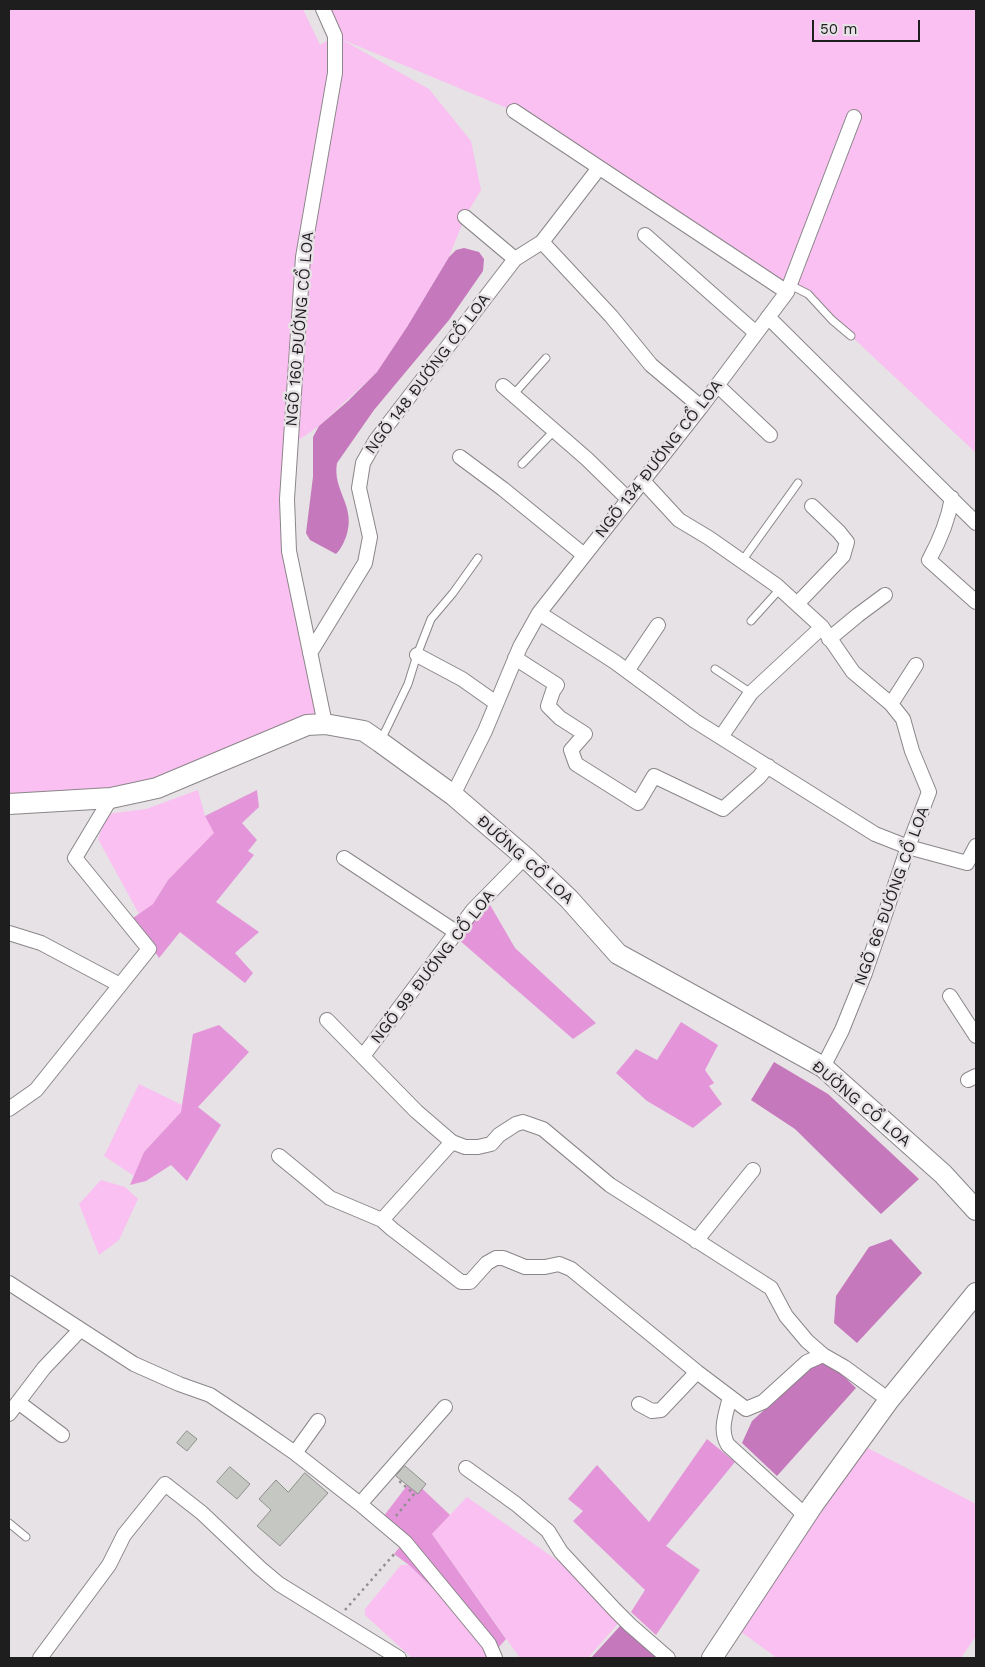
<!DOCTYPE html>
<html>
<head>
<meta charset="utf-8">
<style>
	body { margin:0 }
	#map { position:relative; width:985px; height:1667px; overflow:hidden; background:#e6e2e5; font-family:"Work Sans",sans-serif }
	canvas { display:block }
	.frame { position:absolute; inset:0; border:10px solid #1f1e1f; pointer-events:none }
	.scale { position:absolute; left:812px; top:20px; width:108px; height:22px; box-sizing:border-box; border:2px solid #1f1e1f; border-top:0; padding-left:6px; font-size:15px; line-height:18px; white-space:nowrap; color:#1f1e1f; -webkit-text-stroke:4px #e6e2e5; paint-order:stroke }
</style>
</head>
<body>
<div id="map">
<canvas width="985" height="1667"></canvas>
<div class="frame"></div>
<div class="scale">50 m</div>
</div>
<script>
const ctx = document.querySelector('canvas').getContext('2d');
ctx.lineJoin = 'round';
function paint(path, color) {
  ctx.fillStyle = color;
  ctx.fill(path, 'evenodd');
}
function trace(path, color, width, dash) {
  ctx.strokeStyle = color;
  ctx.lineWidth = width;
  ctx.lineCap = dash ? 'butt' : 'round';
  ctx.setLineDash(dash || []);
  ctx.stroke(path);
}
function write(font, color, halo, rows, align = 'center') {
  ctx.font = font + ' "Work Sans",sans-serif';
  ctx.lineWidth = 5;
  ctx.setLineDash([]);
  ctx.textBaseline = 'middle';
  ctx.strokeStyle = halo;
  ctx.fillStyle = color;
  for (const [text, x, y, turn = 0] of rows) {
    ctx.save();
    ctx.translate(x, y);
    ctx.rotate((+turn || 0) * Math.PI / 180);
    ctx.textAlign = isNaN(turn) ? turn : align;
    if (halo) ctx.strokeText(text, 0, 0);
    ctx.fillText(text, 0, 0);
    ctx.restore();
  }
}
const green = new Path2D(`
	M9,9H303L320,45L335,36L323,9H976V453L851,336L790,285L514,111L341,39L429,89L471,141L481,190L465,217L449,257L407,327L377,372L319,426L290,446L289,551L325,724L157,788L9,804Z
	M198,790L205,816L215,833L168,880L153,904L139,914L98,839L107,814L146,809Z
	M139,1084L182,1105L181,1112L144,1152L134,1176L104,1156Z
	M101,1180L125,1187L138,1199L119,1240L99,1255L79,1204Z
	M858,1443L976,1504V1636L961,1658H777L733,1626Z
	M467,1497L561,1563L621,1620L588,1658H520L432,1534Z
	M401,1565H409L486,1642L491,1658H412L365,1615V1609Z`);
const forest = new Path2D(`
	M257,790L259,807L242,823L257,840L248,851L254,855L216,902L259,932L235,953L253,973L245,983L180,932L159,958L133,918L153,904L168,880L214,833L205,816Z
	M489,903L515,948L596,1023L573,1039L458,939L474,917Z
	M681,1022L718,1045L705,1070L714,1083L709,1086L722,1104L693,1128L647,1101L616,1073L636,1049L657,1060Z
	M219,1025L249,1052L198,1107L221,1125L187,1181L171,1165L146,1181L130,1185L144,1152L181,1112L193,1034Z
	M707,1439L735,1462L666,1546L700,1570L656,1635L631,1612L645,1590L573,1521L583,1511L568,1499L597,1465L649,1522Z
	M412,1479L450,1515L432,1534L506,1639L491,1656L489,1644L409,1565L394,1554L404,1542L380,1521Z`);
const water = new Path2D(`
	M464,248L479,252L484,259L483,271L449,320L374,410L337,463C332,491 357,506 346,537C343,544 341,549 336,554L310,540L306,533L313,477V437L319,426L348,401L377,372L407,327L449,257L456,250Z
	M774,1062L828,1094L919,1179L881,1214L795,1129L751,1100Z
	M891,1239L922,1273L857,1343L834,1323L836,1296L869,1247Z
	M817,1362H829L856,1388L777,1476L742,1443L752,1421Z
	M621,1625L657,1658H591Z`);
const building = new Path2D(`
	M187,1431L197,1439L187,1451L177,1443Z
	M405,1466L426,1484L418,1494L396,1476Z
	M230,1467L250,1484L237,1499L217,1482Z
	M305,1473L328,1493L280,1546L257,1526L271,1510L259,1499L276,1480L288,1492Z`);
const path = new Path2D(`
	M396,1516L414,1494L398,1480
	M345,1610L396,1552`);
const lane = new Path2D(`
	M790,285L808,294L832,320L851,336
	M513,395L546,358
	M522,464L554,431
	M742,561L798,483
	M751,621L780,589
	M715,669L751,693
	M381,740L408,684L417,655L431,619L453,593L478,558
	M9,1523L26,1537`);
const street = new Path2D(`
	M323,9L335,36V73L303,257L287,499L289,551L325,724
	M514,111L787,292
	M465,217L515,259
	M645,235L756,333
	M542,242L611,316L651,365L701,407
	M768,317L976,523
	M717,385L770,435
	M503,386L587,459L628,499
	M460,457L503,489L584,555
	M643,481L679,520L709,538L776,585L822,627L853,672L891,704L903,719L912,751L929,792L908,847L865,973L842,1030L823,1067
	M952,498C948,521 940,540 929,560L976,602
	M797,604L843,556L847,542L839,532L812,506
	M539,613L615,662L695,721L875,834L908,847L967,863L976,846
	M829,639L858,615L885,595
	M310,653L365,563L370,537L359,488L363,463L376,440L515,259L542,242L599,168
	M417,655L462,679L496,703
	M515,658L557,685L553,691L548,706L560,718L585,734L571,750L576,764L638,803L654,776L723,809L759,777L768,766
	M627,671L658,625
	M891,704L916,665
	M721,737L751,693L822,627
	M453,795L485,731L520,647L539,613L701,407L787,292L854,117
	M344,858L456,932
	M9,933L41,943L120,985
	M950,996L976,1036
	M327,1020L416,1111L452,1142L465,1147H478L491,1144L499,1135L516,1124L523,1122L543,1129L610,1185L771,1288L786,1316L807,1341L823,1355
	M363,1056L473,910L525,857
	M968,1080L976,1076
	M9,1109L36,1090L149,949L75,858L111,798
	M279,1156L330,1198L382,1220L392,1229L461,1282H470L487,1263L496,1258H503L525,1267H545L559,1264L571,1269L697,1372L746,1409L763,1402L807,1362L823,1355L844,1367L889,1400
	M382,1220L452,1142
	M696,1241L753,1170
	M9,1283L134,1364L179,1384L210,1395L249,1421L295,1453L360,1504L405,1542L489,1644L495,1658
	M730,1397C726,1414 719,1430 728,1445L806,1516
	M18,1402L62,1435
	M639,1404L652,1411L661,1410L697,1372
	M9,1414L44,1368L80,1330
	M295,1453L318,1421
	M466,1468L516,1504L548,1531L561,1552L615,1610L630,1625L668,1658
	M360,1504L445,1407
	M40,1658L109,1565L124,1535L165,1484L202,1513L260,1568L279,1584L399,1658`);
const secondary = new Path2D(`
	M9,804L111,798L157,788L307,725L325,724L364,731L380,742L453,795L525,857L569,899L618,954L823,1067L943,1174L976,1210
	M712,1658L813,1505L889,1400L976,1293`);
const streetNames = [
	["NGÕ 160 ĐƯỜNG CỔ LOA",300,329,-85],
	["NGÕ 148 ĐƯỜNG CỔ LOA",428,374,-53],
	["NGÕ 134 ĐƯỜNG CỔ LOA",659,459,-52],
	["ĐƯỜNG CỔ LOA",525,860,42],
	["NGÕ 66 ĐƯỜNG CỔ LOA",892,896,-70],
	["NGÕ 99 ĐƯỜNG CỔ LOA",433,967,-52],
	["ĐƯỜNG CỔ LOA",861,1104,40]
];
paint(green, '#fac0f1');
paint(forest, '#e495d9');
paint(water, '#c578bb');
paint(building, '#c4c7c2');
trace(building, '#8d8f8b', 1);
trace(lane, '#8a8689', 9);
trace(street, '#8a8689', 16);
trace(secondary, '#8a8689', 22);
trace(path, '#918e91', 2.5, [2.5, 4]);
trace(lane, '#fff', 7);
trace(street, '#fff', 14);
trace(secondary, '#fff', 20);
write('16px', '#1f1e1f', '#e6e2e5', streetNames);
</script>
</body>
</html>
